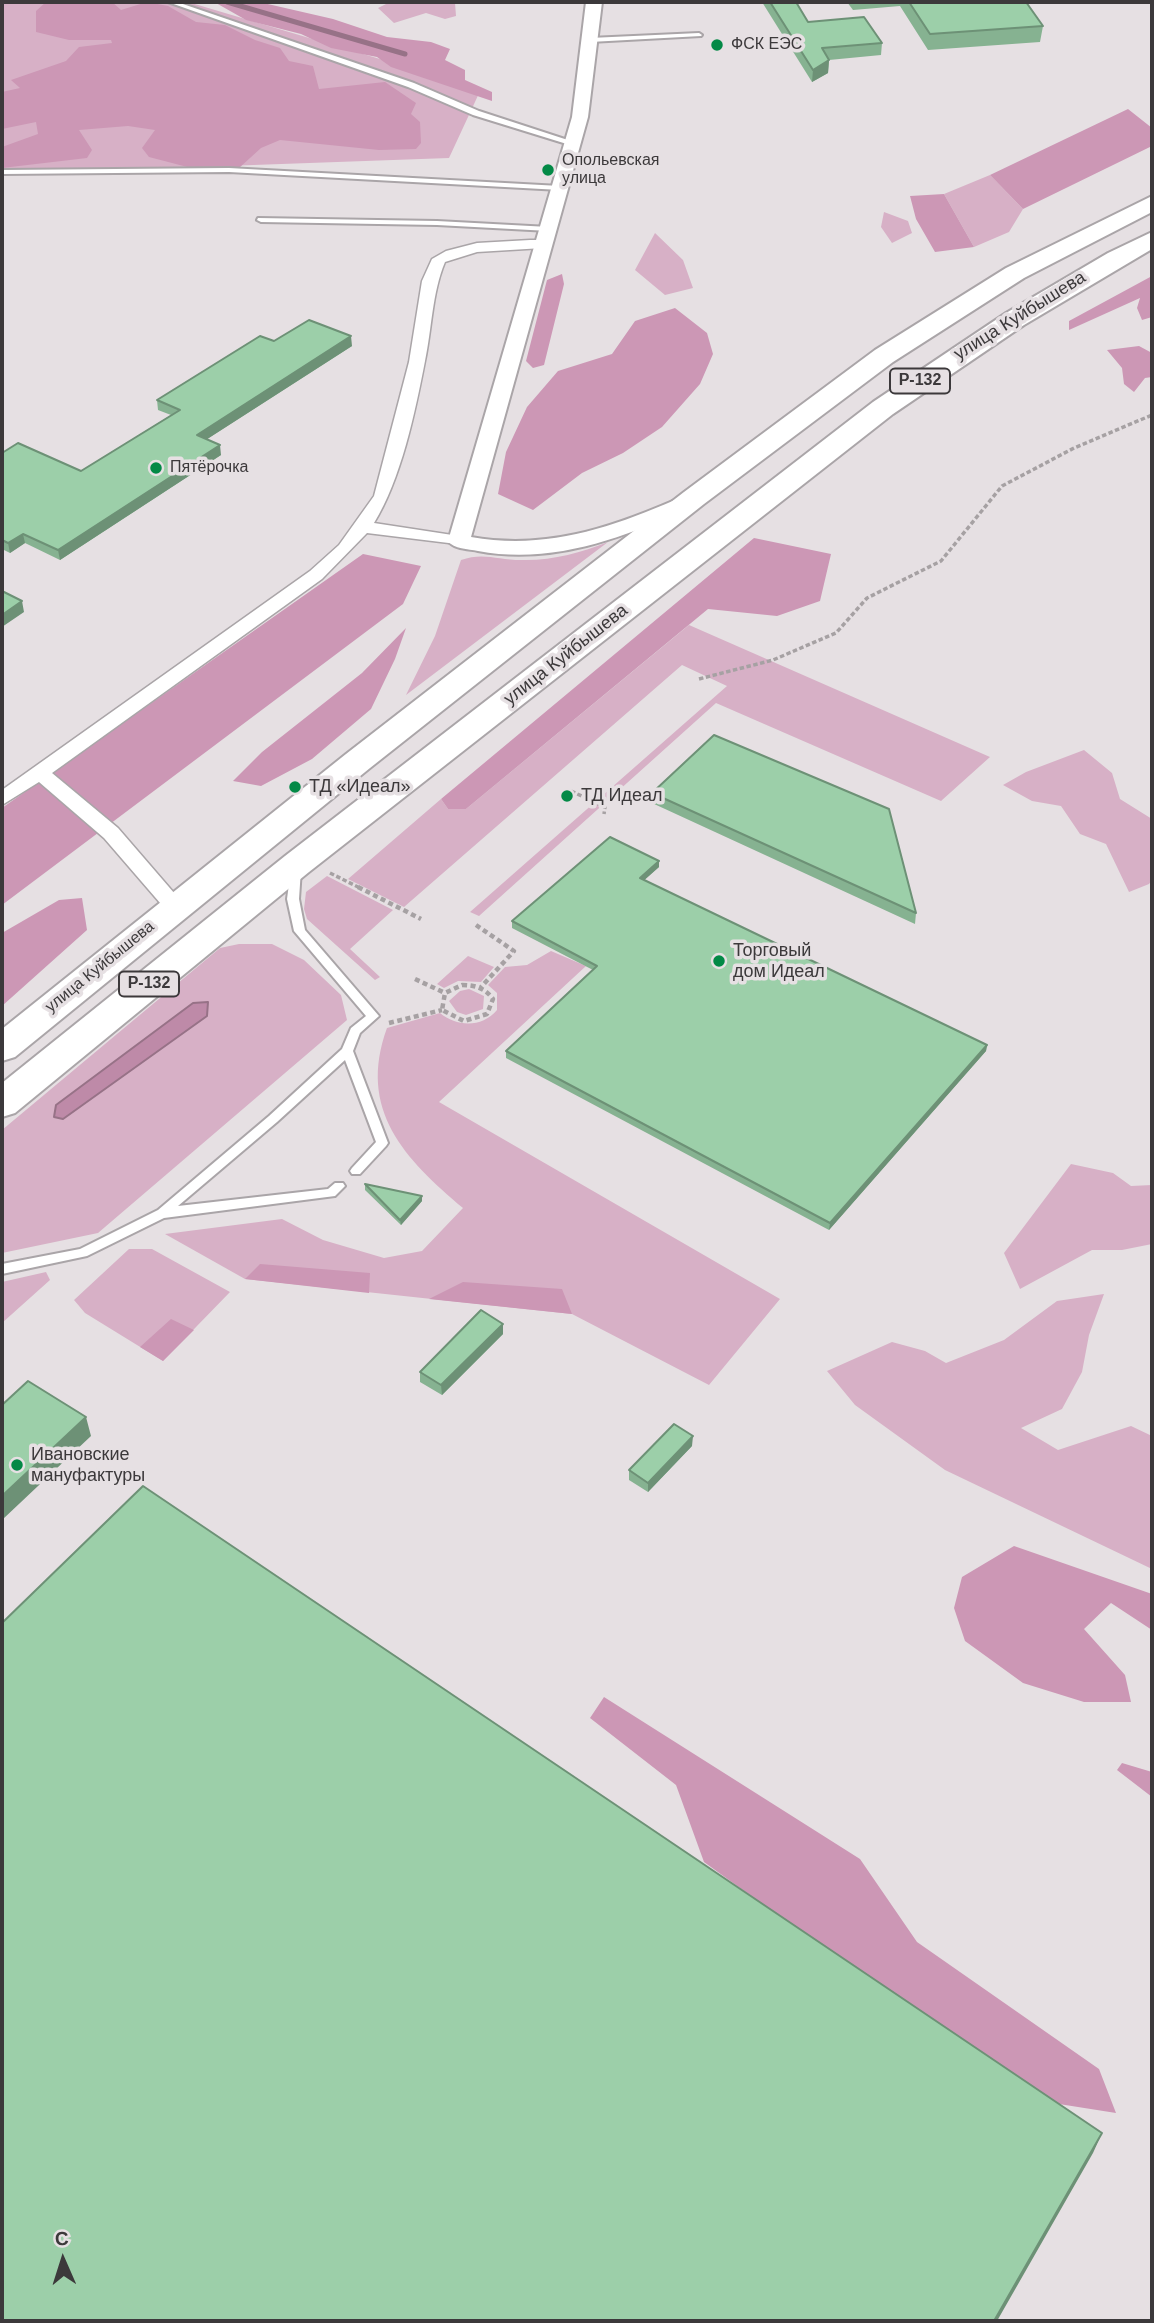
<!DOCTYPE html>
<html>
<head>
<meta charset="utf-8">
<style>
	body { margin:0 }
	#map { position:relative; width:1154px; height:2323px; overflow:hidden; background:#e6e0e3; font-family:Helvetica,sans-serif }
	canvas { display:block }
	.frame { position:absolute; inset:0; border:4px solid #3c393b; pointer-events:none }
	.north { position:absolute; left:28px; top:2225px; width:70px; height:70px; -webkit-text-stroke:5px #e6e0e3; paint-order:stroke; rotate:357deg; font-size:19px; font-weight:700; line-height:28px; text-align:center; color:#3c393b }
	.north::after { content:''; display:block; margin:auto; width:24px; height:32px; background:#3c393b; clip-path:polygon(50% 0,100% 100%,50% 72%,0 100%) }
</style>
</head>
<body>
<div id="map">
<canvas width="1154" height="2323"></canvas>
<div class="frame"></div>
<div class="north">С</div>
</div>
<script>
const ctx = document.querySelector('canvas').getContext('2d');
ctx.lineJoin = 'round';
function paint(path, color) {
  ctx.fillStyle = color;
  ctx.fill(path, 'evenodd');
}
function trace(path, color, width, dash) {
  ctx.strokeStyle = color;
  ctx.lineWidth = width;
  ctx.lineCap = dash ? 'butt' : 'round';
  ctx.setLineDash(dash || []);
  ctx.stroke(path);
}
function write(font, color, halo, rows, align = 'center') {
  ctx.font = font + ' Helvetica,sans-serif';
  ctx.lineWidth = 7;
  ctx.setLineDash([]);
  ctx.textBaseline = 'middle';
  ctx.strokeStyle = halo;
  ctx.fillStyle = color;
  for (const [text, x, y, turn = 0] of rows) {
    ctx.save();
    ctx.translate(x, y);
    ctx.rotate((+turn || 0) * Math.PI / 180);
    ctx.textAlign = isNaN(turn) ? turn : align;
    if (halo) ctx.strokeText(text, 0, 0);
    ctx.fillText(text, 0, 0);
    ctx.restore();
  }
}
const green = new Path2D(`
	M2,2H188L481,89L449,158L2,174Z
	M390,2H450L455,3L456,16L445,19L426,13L394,23L378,8Z
	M990,175L1023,209L1009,232L974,247L944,194Z
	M884,212L908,221L912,233L892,243L881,227Z
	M655,233L683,260L693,288L665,295L635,270Z
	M608,542L406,695L435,636L461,560C483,552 498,560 521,560C551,561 580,553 608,542Z
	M689,625L990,757L941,801L716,703L479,916L470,912L727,686L682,665L404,907L348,879L441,799L448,809H466Z
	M1084,750L1112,773L1120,799L1152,819V880L1149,884L1129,892L1106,844L1080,834L1061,806L1032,801L1003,785L1026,772Z
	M327,876L393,910L350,949L380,977L375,980L307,919L304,909L306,892Z
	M239,944H272L304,960L341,995L347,1020L98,1233L2,1253V1130L220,948Z
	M551,951L586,966L439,1102L780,1299L709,1385L572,1314L245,1279L165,1234L282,1219L323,1240L384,1258L422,1251L463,1208C405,1159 357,1110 387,1028L440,1013C457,1027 482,1028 497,1010V993L488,985L505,967L527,965Z
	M468,956L494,967L481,982L458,981L444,988L437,984Z
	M469,989L484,996L483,1009L466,1015L457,1012L449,1001L460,991Z
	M1071,1164L1113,1173L1131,1186L1152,1185V1244L1122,1250H1092L1020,1289L1004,1253Z
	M129,1249H152L230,1292L163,1361L85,1313L74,1300Z
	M46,1272L50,1280L2,1323V1282Z
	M1104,1294L1089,1335L1082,1372L1062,1409L1021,1428L1058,1450L1131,1426L1152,1436V1569L945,1470L855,1405L827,1371L892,1342L925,1351L946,1363L1004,1340L1057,1301Z`);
const forest = new Path2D(`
	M46,2H112L121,10L147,2L168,6L196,22L225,25L255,40L280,48L289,61L313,66L319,89L385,82L416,103L411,114L420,122L421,143L416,149L379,150L280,140L261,148L239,168L195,169L149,157L142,148L155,130L128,126L79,130L92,150L87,158L2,168V147L38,134L36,122L2,129V92L20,88L11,80L66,61L79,47L112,43L111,40H69L36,32V11Z
	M259,2L333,19L387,37L431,42L450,49L445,60L465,70V80L492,92V101L391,67L377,57L331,48L301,34L246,20L216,3Z
	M1128,109L1152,128V146L1023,209L990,175Z
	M944,194L974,247L935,252L916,219L910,196Z
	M562,274L564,284L544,365L533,368L526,361L547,280Z
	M1152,276V317L1142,320L1137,308L1140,298L1069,330V321Z
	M675,308L707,333L713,354L700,384L662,427L623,453L582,473L533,510L498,494L506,452L527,407L558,371L612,354L635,321Z
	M1139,346L1152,353V377L1145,378L1134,392L1124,384L1122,368L1107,350Z
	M754,538L831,554L820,601L777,616L708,609L466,809H448L441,799Z
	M363,554L421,566L403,604L2,905V808Z
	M406,628L395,659L371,709L312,759L261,786L233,781L262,752L362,673Z
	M82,898L87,930L2,1006V933L59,900Z
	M260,1264L370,1273L369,1293L245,1279Z
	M463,1282L562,1289L572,1314L429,1299Z
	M171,1319L194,1330L163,1361L140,1347Z
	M1014,1546L1152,1594V1630L1111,1603L1084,1629L1125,1675L1131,1702H1084L1023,1683L965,1641L954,1608L962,1577Z
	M604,1697L860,1859L917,1942L1099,2069L1116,2113L1059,2104L988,2067L704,1862L676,1785L590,1718Z
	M1122,1763L1152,1772V1797L1117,1770Z`);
const water = new Path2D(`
	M208,1002L207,1016L63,1119L54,1117L56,1105L193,1003Z`);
const stream = new Path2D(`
	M227,2L405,54`);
const pathFar1 = new Path2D(`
	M699,679L773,660L836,633L867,598L941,561L1002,486L1074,448L1152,415
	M571,791L605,807L604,814
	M330,873L362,889`);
const path = new Path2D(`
	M358,887L421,919
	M476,925L514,951L481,987
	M415,979L445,993
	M462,985C475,985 485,988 493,999L487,1014L464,1021L442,1010L445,993Z
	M389,1023L442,1010`);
const service = new Path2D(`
	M168,2H177L414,83L479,111L577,143L570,145L473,115L408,87Z
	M699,33L702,35L701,36L590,42L587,40L590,38Z
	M229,168L560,186L564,188L560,190L229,172L2,174V170Z
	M258,218L437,221L549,227L553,229L549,231L437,225L261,222L257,220Z
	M296,865L301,869L299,899L305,930L379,1016L360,1033L353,1051L388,1143L386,1146L360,1174H352L350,1171L352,1168L376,1142L345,1060L277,1122L178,1206L328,1189L335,1183H343L345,1186L335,1196L164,1218L87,1256L2,1274V1264L80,1249L158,1210L269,1116L342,1049L351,1028L366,1016L294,931L287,899L291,869Z`);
const minor = new Path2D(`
	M530,240H543L550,244L543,248L477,252L445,262C432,293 432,328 425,361C415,413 401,479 374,523L459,536L465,537L468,541L465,545L367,533L322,579L52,773L118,828L181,901L184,906L181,911H167L104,838L39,782L2,805V790L310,571L339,545L374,496L409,362L422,281L432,259L446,251L477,243Z`);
const tertiary = new Path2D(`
	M586,2H602L588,117L471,537C544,550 608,529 675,500L682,498L692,504L689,508C623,538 552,565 478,551C468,549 454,549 448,541L572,117Z`);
const trunk = new Path2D(`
	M1152,196V212L1024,278L893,362L704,504L370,768L15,1057L2,1061V1029L346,754L684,492L875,350L1006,268Z
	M1152,232V249L1024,325L893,414L309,872L15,1113L2,1117V1083L285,856L873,402L1006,313L1108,253Z`);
const wall = new Path2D(`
	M762,2H796L808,22L882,43L881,55L829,60L828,73L812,82Z
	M847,2H1026L1043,26L1040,42L928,50L900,6L853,10Z
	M274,341L352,346L207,439L221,455L60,560L25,543L10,553L2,549V453L81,471L171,415L158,410L157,400Z
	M652,793L916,913L915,924L652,803Z
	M659,861V867L644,880L987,1045L986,1051L829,1230L506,1058V1051L593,970L512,928V921Z
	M365,1184L422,1196V1201L401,1225L365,1190Z
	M503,1324V1334L442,1395L420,1382V1372Z
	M692,1446L648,1492L629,1480V1470Z`);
const shadedWall = new Path2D(`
	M829,60L828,73L812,82L813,70Z
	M351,336L352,346L198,445L197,435Z
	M220,445L221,455L60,560L58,550Z
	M23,534L25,543L10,553L8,543Z
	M22,601L24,612L2,627V615Z
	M659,861V867L640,884V878Z
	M987,1045L986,1051L829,1230L830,1223Z
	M422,1196V1201L401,1225L400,1220Z
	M503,1324V1334L442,1395L441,1385Z
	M86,1417L91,1436L2,1520V1496Z
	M693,1436L692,1446L648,1492V1483Z
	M1102,2133L1093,2153L997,2321H994Z`);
const building = new Path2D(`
	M770,2H796L808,22L864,17L882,43L822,48L829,60L813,70Z
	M909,2H1026L1043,26L930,34Z
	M309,320L351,336L197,435L220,445L58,550L23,534L8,543L2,540V453L18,443L81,471L180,410L157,400L260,336L274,341Z
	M2,591L22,601L2,615Z
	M714,735L889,809L916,913L652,793Z
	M610,837L659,861L640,878L987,1045L830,1223L506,1051L597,966L512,921Z
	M365,1184L422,1196L400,1220Z
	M481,1310L503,1324L441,1385L420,1372Z
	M28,1381L86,1417L2,1496V1405Z
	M674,1424L693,1436L648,1483L629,1470Z
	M143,1486L1102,2133L994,2321H2V1623Z`);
const markers = [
	[717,45,7,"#038946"],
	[548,170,7,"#038946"],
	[156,468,7,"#038946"],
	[295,787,7,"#038946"],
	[567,796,7,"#038946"],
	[719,961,7,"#038946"],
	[17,1465,7,"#038946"]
];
const farPoinames = [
	["ФСК ЕЭС",731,45],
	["Опольевская",562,161],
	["улица",562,179],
	["Пятёрочка",170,468]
];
const shields = [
	[920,381,60],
	[149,984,60]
];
const shieldNames = [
	["Р-132",920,381],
	["Р-132",149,984]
];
const farStreetnames = [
	["улица Куйбышева",100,967,-39]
];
const streetNames = [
	["улица Куйбышева",1020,316,-32],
	["улица Куйбышева",566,655,-38]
];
const poiNames = [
	["ТД «Идеал»",309,787],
	["ТД Идеал",581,796],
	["Торговый",733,951],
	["дом Идеал",733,972],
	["Ивановские",31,1455],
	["мануфактуры",31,1476]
];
paint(green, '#d7b0c6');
paint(forest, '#cc97b5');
paint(water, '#be8aa8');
trace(water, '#977287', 2);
trace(stream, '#977287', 5);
trace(service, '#aaa5a8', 4);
trace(minor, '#aaa5a8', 3);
trace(tertiary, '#aaa5a8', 4);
trace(trunk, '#aaa5a8', 4);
trace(pathFar1, '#a6a1a3', 3.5, [4.5, 2.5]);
trace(path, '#a6a1a3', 4.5, [5, 3.5]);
paint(service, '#fff');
paint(minor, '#fff');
paint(tertiary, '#fff');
paint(trunk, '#fff');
paint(wall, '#86b291');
paint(shadedWall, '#6d9176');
paint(building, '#9ccfa9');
trace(building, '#6d9176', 2);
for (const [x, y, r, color] of markers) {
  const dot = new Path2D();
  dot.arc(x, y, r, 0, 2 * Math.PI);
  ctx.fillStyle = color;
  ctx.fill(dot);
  trace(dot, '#e6e0e3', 2.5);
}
write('16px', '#3c393b', '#e6e0e3', farPoinames, 'left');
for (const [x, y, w] of shields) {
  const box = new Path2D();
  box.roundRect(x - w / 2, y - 12.5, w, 25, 5);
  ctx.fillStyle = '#e6e0e3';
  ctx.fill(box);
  trace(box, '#3c393b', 2);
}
write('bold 16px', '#3c393b', null, shieldNames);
write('16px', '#3c393b', '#e6e0e3', farStreetnames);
write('18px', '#3c393b', '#e6e0e3', streetNames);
write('18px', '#3c393b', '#e6e0e3', poiNames, 'left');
</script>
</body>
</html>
